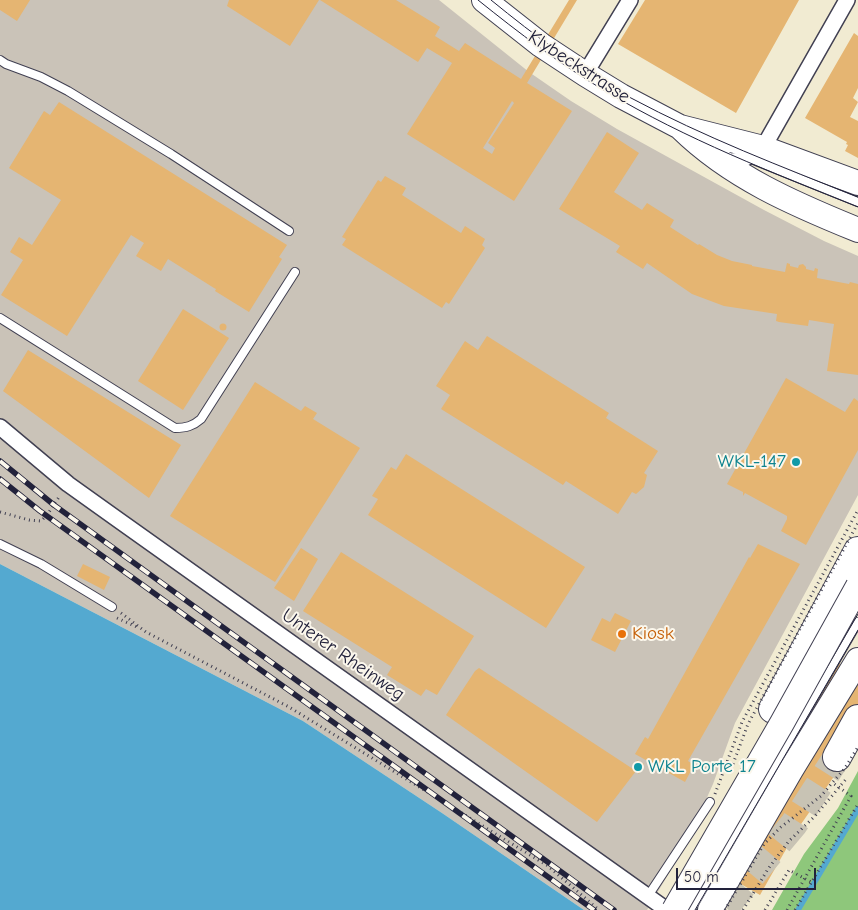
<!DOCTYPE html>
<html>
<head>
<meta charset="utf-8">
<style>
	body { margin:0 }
	#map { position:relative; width:858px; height:910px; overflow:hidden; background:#f1ebd2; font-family:"Comic Neue",sans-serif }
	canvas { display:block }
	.scale { position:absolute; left:676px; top:868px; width:140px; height:22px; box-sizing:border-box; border:2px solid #22223b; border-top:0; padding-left:6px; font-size:15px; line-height:18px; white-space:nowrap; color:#22223b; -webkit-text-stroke:4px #fbf7ec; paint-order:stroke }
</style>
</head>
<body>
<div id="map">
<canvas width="858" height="910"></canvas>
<div class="scale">50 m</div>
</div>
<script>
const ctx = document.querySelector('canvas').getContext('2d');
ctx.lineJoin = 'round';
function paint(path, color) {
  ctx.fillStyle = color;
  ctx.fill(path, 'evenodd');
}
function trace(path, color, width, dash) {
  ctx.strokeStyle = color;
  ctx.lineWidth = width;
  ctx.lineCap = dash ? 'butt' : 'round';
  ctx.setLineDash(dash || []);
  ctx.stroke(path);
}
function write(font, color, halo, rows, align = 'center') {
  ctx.font = font + ' "Comic Neue",sans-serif';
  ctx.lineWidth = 4;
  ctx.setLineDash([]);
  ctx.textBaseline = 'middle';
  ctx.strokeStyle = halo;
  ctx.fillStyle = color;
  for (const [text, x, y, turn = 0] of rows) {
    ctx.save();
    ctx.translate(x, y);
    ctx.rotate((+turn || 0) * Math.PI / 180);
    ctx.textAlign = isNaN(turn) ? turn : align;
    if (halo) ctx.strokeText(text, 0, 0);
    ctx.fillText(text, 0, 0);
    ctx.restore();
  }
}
const industrial = new Path2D(`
	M0,0H439L529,72L571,101L617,129L764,210L824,241L858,256V495L735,723L713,784L696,822L672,868L647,910H584L442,813L303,721L0,564Z`);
const green = new Path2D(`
	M858,771V910H772L804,854L838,808Z`);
const water = new Path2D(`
	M0,564L303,721L442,813L584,910H0Z`);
const stream = new Path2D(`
	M798,910L858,809`);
const building = new Path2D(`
	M0,0H30L17,21L0,10Z
	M229,0H319L290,46L227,6Z
	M320,0H396L440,27L435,36L459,51L465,43L521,79L569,0H577L527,83L572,111L514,201L407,134L452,63L427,48L418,62ZM512,101L514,103L488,143L495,148L492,154L483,148Z
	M645,0H799L736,113L618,44Z
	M854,33L858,36V88L853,98L858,102L850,117L858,121V158L845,151L848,145L846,144L847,142L805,118Z
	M59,102L287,245L279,257L282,259L249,312L215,291L216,289L214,288L168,259L161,271L136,256L144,243L131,235L67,336L1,295L23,260L10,252L19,237L32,245L61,200L9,168L44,111L50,115Z
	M607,132L639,153L614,192L642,210L647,203L674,220L670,227L698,245L699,244L717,255L732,261L752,265V266L785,272L787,263L790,264V266L798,268L799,265L803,264L806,267V269L814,271L815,268L818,269L817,278L849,284L850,282L858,284V375L827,371L834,324L809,320L808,326L779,322L776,321L777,314L724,306L692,294L647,263L643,269L616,252L620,246L559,209Z
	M385,176L406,188L402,195L461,233L465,226L485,239L482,245L485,248L449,304L446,302L442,308L342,245L346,239L342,237L378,180L381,182Z
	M183,309L229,338L183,410L138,381Z
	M219.5 327a3.5 3.5 0 1 1 7 0a3.5 3.5 0 1 1-7 0Z
	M487,336L609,413L606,418L658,451L644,473L647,475L644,487L636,494L632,492L618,514L566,481L563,485L441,409L450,395L436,386L465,341L478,350Z
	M28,350L181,445L149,498L3,391Z
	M786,378L845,412L854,398L858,401V450L806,545L781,531L787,519V516L745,493L743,496V492L727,484Z
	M255,382L301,411L305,406L317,413L313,419L360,448L275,582L170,516Z
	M406,454L585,567L546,628L368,515L378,499L372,496L391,467L396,470Z
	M758,544L800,564L688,761L694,765L685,782L635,754L645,737L648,739L749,557L750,558Z
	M301,548L318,559L294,601L274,588Z
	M341,552L474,636L437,695L426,689L421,696L387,675L392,667L303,611Z
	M83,564L110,577L104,590L77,576Z
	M615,613L631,621L615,652L591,640L602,618L610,622Z
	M814,649L858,675V737L835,775L797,830L760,895L699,860Z
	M479,668L633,769L637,760L644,764L639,774L636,771L597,822L446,715L475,671Z`);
const highwayTunnel = new Path2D(`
	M725,907L794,824L837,757`);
const path = new Path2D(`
	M0,512L29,520L41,521L47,515L59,497
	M121,613L146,632L289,707L548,866L599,910
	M117,618L139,628
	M743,910L768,869L789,841L815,816L847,778
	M765,910L789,870L811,882
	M787,910L851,796L833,783
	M795,910L858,804`);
const lane = new Path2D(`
	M0,60L6,64L41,77L68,91L171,154L289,231
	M746,157L858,202
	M0,318L175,428C186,428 193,426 201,419L295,272
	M0,544L41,564L112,607
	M648,896L710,802
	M691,910L858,622`);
const street = new Path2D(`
	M585,74L630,0
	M722,162L742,160L763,148L847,0
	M0,427L68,484L117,519L667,910`);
const primary = new Path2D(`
	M484,0L541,45L585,74L621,96L680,127L763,148L858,183
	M681,128C731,177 794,204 858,230
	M710,910L791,770L858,660`);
const highway = new Path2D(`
	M773,709L858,551
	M837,757L858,719`);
const tram = new Path2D(`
	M478,0C519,33 561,65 607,92C686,139 773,173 858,207
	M491,0C535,36 582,71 631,98C704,137 782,167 858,197
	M686,910L858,614
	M695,910L858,630`);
const rail = new Path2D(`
	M0,461L54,505L614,910
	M0,479L40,511L594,910`);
const pathBridge = new Path2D(`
	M733,764L748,724L858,523
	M715,794L742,722L858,510
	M725,910L764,844L781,827L821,796L845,768L858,747`);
const primaryBridge = new Path2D(`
	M674,910L782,723L858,586`);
const markers = [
	[796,462,5,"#0f9aa8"],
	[622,634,5,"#e8710a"],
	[638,767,5,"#0f9aa8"]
];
const streetNames = [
	["Klybeckstrasse",579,67,33],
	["Unterer Rheinweg",343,655,35]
];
const cultureNames = [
	["WKL-147",786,462],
	["WKL Porte 17",648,767,"left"]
];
const foodNames = [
	["Kiosk",632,634]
];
paint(industrial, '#cac3b8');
paint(green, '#8ec77b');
paint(water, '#54a9d0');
trace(stream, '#54a9d0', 5.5);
paint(building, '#e5b572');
trace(highwayTunnel, '#c8c3b4', 28, [28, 14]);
trace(lane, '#414052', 10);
trace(street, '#414052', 18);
trace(primary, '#414052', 26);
trace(highway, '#414052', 30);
trace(path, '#414052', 3, [1, 4]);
trace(lane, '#fff', 8);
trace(street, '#fff', 15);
trace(primary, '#fff', 24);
trace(highway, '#fff', 28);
trace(tram, '#22223b', 1);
trace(rail, '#22223b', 5.5);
trace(rail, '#fbf7ec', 4, [11]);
trace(primaryBridge, '#414052', 26, []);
trace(pathBridge, '#414052', 3, [1, 4]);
trace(primaryBridge, '#fff', 24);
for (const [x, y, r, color] of markers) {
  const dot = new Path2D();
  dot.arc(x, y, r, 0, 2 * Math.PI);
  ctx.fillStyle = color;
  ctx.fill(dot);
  trace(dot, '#fbf7ec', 2);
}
write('19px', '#22223b', '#fbf7ec', streetNames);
write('19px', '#0d838f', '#fbf7ec', cultureNames, 'right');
write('19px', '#c56008', '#fbf7ec', foodNames, 'left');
</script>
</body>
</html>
